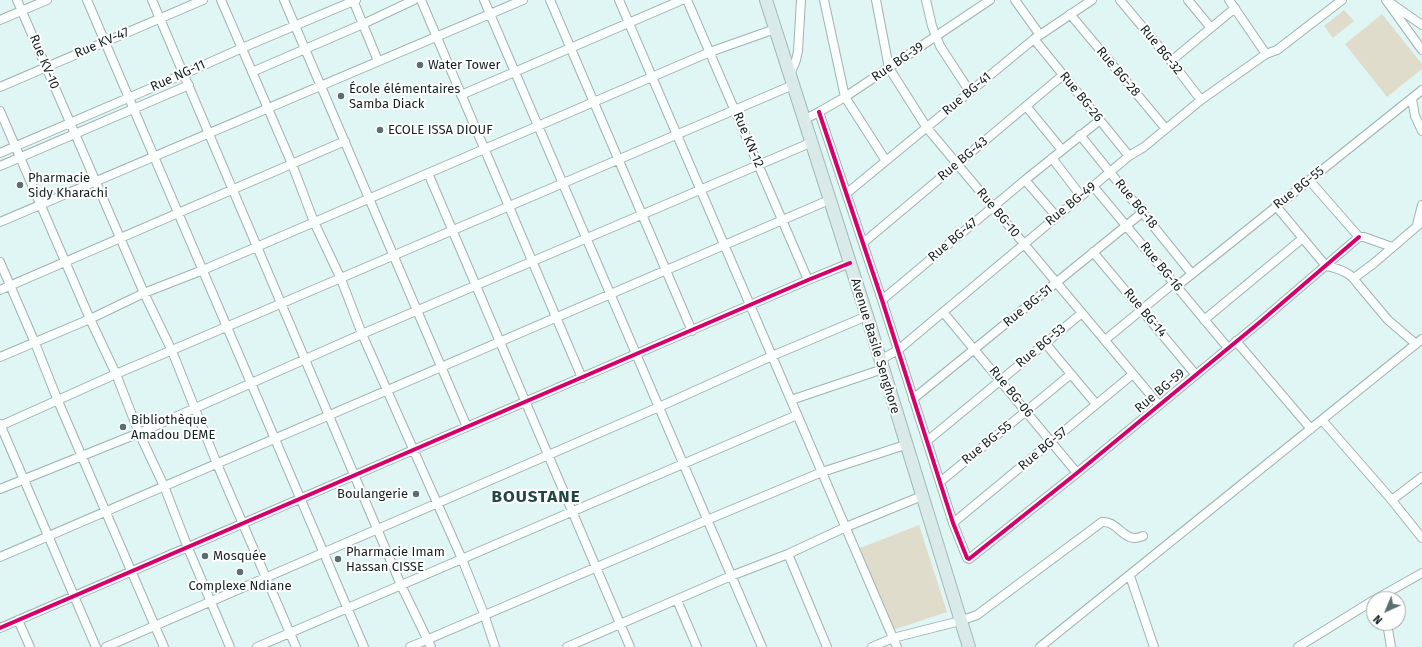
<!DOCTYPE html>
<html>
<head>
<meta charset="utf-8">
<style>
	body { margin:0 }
	#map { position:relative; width:1422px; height:647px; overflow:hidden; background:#dff6f4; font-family:"Fira Sans",sans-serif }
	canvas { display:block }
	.north { position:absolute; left:1366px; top:591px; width:40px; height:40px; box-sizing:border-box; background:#fff; border:1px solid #a1a7a7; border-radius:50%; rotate:224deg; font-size:11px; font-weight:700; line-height:16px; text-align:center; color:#142322 }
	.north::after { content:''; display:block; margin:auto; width:14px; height:18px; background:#5b6d6c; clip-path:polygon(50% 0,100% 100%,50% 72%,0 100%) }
</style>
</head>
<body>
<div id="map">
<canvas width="1422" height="647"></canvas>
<div class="north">N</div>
</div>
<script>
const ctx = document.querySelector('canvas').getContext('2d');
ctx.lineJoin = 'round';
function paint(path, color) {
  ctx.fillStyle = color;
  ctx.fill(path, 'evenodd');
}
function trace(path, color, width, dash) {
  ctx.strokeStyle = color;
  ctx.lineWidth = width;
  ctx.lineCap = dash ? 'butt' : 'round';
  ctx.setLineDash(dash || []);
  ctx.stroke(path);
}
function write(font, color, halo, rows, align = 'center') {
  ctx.font = font + ' "Fira Sans",sans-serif';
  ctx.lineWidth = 4;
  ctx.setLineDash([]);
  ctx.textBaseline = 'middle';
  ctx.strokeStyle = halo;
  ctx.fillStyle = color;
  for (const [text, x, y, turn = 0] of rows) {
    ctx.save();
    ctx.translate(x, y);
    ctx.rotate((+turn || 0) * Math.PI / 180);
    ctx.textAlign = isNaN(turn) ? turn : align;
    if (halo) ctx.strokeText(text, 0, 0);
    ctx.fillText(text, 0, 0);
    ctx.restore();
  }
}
const green = new Path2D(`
	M1344,10L1354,21L1333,38L1324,26Z
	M1382,14L1422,64V69L1387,97L1345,44Z
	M919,525L947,612L893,630L860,548Z`);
const minor = new Path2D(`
	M17,0L144,293L172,351L217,464L296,647
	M87,0L364,647
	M152,0L401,585L431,647
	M221,0L292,164L314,222L341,279L362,334L462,559L484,614L495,647
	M284,0L467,427
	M353,0L378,61
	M421,0L582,378
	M484,0L762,647
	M550,0L692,331
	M619,0L897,647
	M687,0L808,280
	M824,0L845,97L886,161
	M876,0L889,68L927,128L1159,405
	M926,0L932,26L940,46L970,92
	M1015,0L1040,35
	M1120,0L1171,61L1201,100
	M1188,0L1211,28
	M1229,0L1266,54
	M1386,0L1422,50
	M1392,4L1422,25
	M1070,14L1166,129
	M0,20L47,0
	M1034,39L1129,156
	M1171,61L1235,8
	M252,72L363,24L414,0
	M790,75L796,60L798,51L801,0
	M0,87L203,0
	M461,95L682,0
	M1412,99L1415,116L1422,131
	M1026,106L1062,150
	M0,111L90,319L116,374L139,433L164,486L188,548L230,647
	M819,112L882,300L953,523L967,558L969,559L1077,473L1260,322L1359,237
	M803,120L819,112L845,97L990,0
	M1080,135L1192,274
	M0,153L184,74L242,48L356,0
	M1052,158L1081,196
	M0,166L189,85
	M428,173L630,647
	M1025,180L1056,216
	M1310,181L1359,237H1364L1392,247
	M1093,186L1228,348
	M847,193L1034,39L1092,0
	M1276,206L1326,266C1337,268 1351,273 1357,283L1388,320L1416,344
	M0,222L523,0
	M1417,225L1422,205
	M863,243L1063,75
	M1093,252L1196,375
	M0,262L35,343L58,401L164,647
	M1354,278L1373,264L1422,222
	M1177,286L1422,90
	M0,290L345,141
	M882,300L1025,180L1100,120
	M943,312L1077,473
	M1204,320L1303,238
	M1105,340L1174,283
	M1236,341L1311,429
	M1045,343L1096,404
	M0,357L90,319L144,293L203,270L710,52L775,29
	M880,360L898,350L1129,156L1144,147L1201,100L1266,54L1277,50L1342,0
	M913,399L1143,212
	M791,400L883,369
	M1322,420L1390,498L1422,538
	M0,424L96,647
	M0,426L116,374L793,85
	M927,441L1082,313
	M940,482L1071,374
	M0,489L139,433L362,334L810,143
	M1392,500L1422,477
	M953,523L1133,374
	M788,554L827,647
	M0,557L829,200
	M1130,576L1154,647
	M1376,599L1422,573
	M677,600L697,647
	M18,620L30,647
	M1387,623L1391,647
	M0,628L808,280L850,263
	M106,647L659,407L772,356L867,316
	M257,647L797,415
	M410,647L707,520L822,472L905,445
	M567,647L731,576L788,554L846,527L922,496
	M872,647L893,638L960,621L977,615L1102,522C1118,520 1124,545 1143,536
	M1040,647L1422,339
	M1298,647L1374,600`);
const highway = new Path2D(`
	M766,0L867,316L969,647`);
const cycleway = new Path2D(`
	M819,112L882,300L953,523L967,558L969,559L1077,473L1260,322L1359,237
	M0,628L808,280L850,263`);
const markers = [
	[420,65,4,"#5b6d6c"],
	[341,96,4,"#5b6d6c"],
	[380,130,4,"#5b6d6c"],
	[20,185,4,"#5b6d6c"],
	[123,427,4,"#5b6d6c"],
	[416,494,4,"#5b6d6c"],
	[205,556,4,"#5b6d6c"],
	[338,559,4,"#5b6d6c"],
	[240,572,4,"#5b6d6c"]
];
const streetNames = [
	["Rue KV-47",102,43,-23],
	["Rue BG-32",1161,50,51],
	["Rue KV-10",44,62,67],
	["Rue BG-39",898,62,-34],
	["Rue BG-28",1118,72,50],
	["Rue NG-11",178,76,-24],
	["Rue BG-41",967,94,-40],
	["Rue BG-26",1081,97,51],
	["Rue KN-12",748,140,67],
	["Rue BG-43",963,159,-40],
	["Rue BG-55",1299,188,-38],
	["Rue BG-49",1071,204,-39],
	["Rue BG-18",1136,204,51],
	["Rue BG-10",998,213,50],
	["Rue BG-47",953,240,-40],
	["Rue BG-16",1161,267,51],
	["Rue BG-51",1028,306,-39],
	["Rue BG-14",1145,313,50],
	["Avenue Basile Senghore",875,346,73],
	["Rue BG-53",1041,346,-40],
	["Rue BG-59",1160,391,-40],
	["Rue BG-06",1011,392,51],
	["Rue BG-55",987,443,-39],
	["Rue BG-57",1043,449,-40]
];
const poiNames = [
	["Water Tower",428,65],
	["École élémentaires",349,89],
	["Samba Diack",349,104],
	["ECOLE ISSA DIOUF",388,130],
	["Pharmacie",28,178],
	["Sidy Kharachi",28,193],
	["Bibliothèque",131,420],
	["Amadou DEME",131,435],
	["Boulangerie",408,494,"right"],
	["Pharmacie Imam",346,552],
	["Hassan CISSE",346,567],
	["Mosquée",213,556],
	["Complexe Ndiane",240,586,"center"]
];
const districtNames = [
	["BOUSTANE",536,497]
];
paint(green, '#e0dccc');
trace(minor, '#a1b2b1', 10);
trace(highway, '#a1bbb9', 14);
trace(minor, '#fafefd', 8);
trace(highway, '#d9eae9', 12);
trace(cycleway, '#d6006c', 4);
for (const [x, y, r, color] of markers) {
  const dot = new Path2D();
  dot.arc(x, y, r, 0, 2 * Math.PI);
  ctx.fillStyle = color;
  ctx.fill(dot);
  trace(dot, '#fff', 1.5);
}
write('13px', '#142322', '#fff', streetNames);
write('13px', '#142322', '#fff', poiNames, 'left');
ctx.letterSpacing = '1px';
write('bold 17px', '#224644', '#fff', districtNames);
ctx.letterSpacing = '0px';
</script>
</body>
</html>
